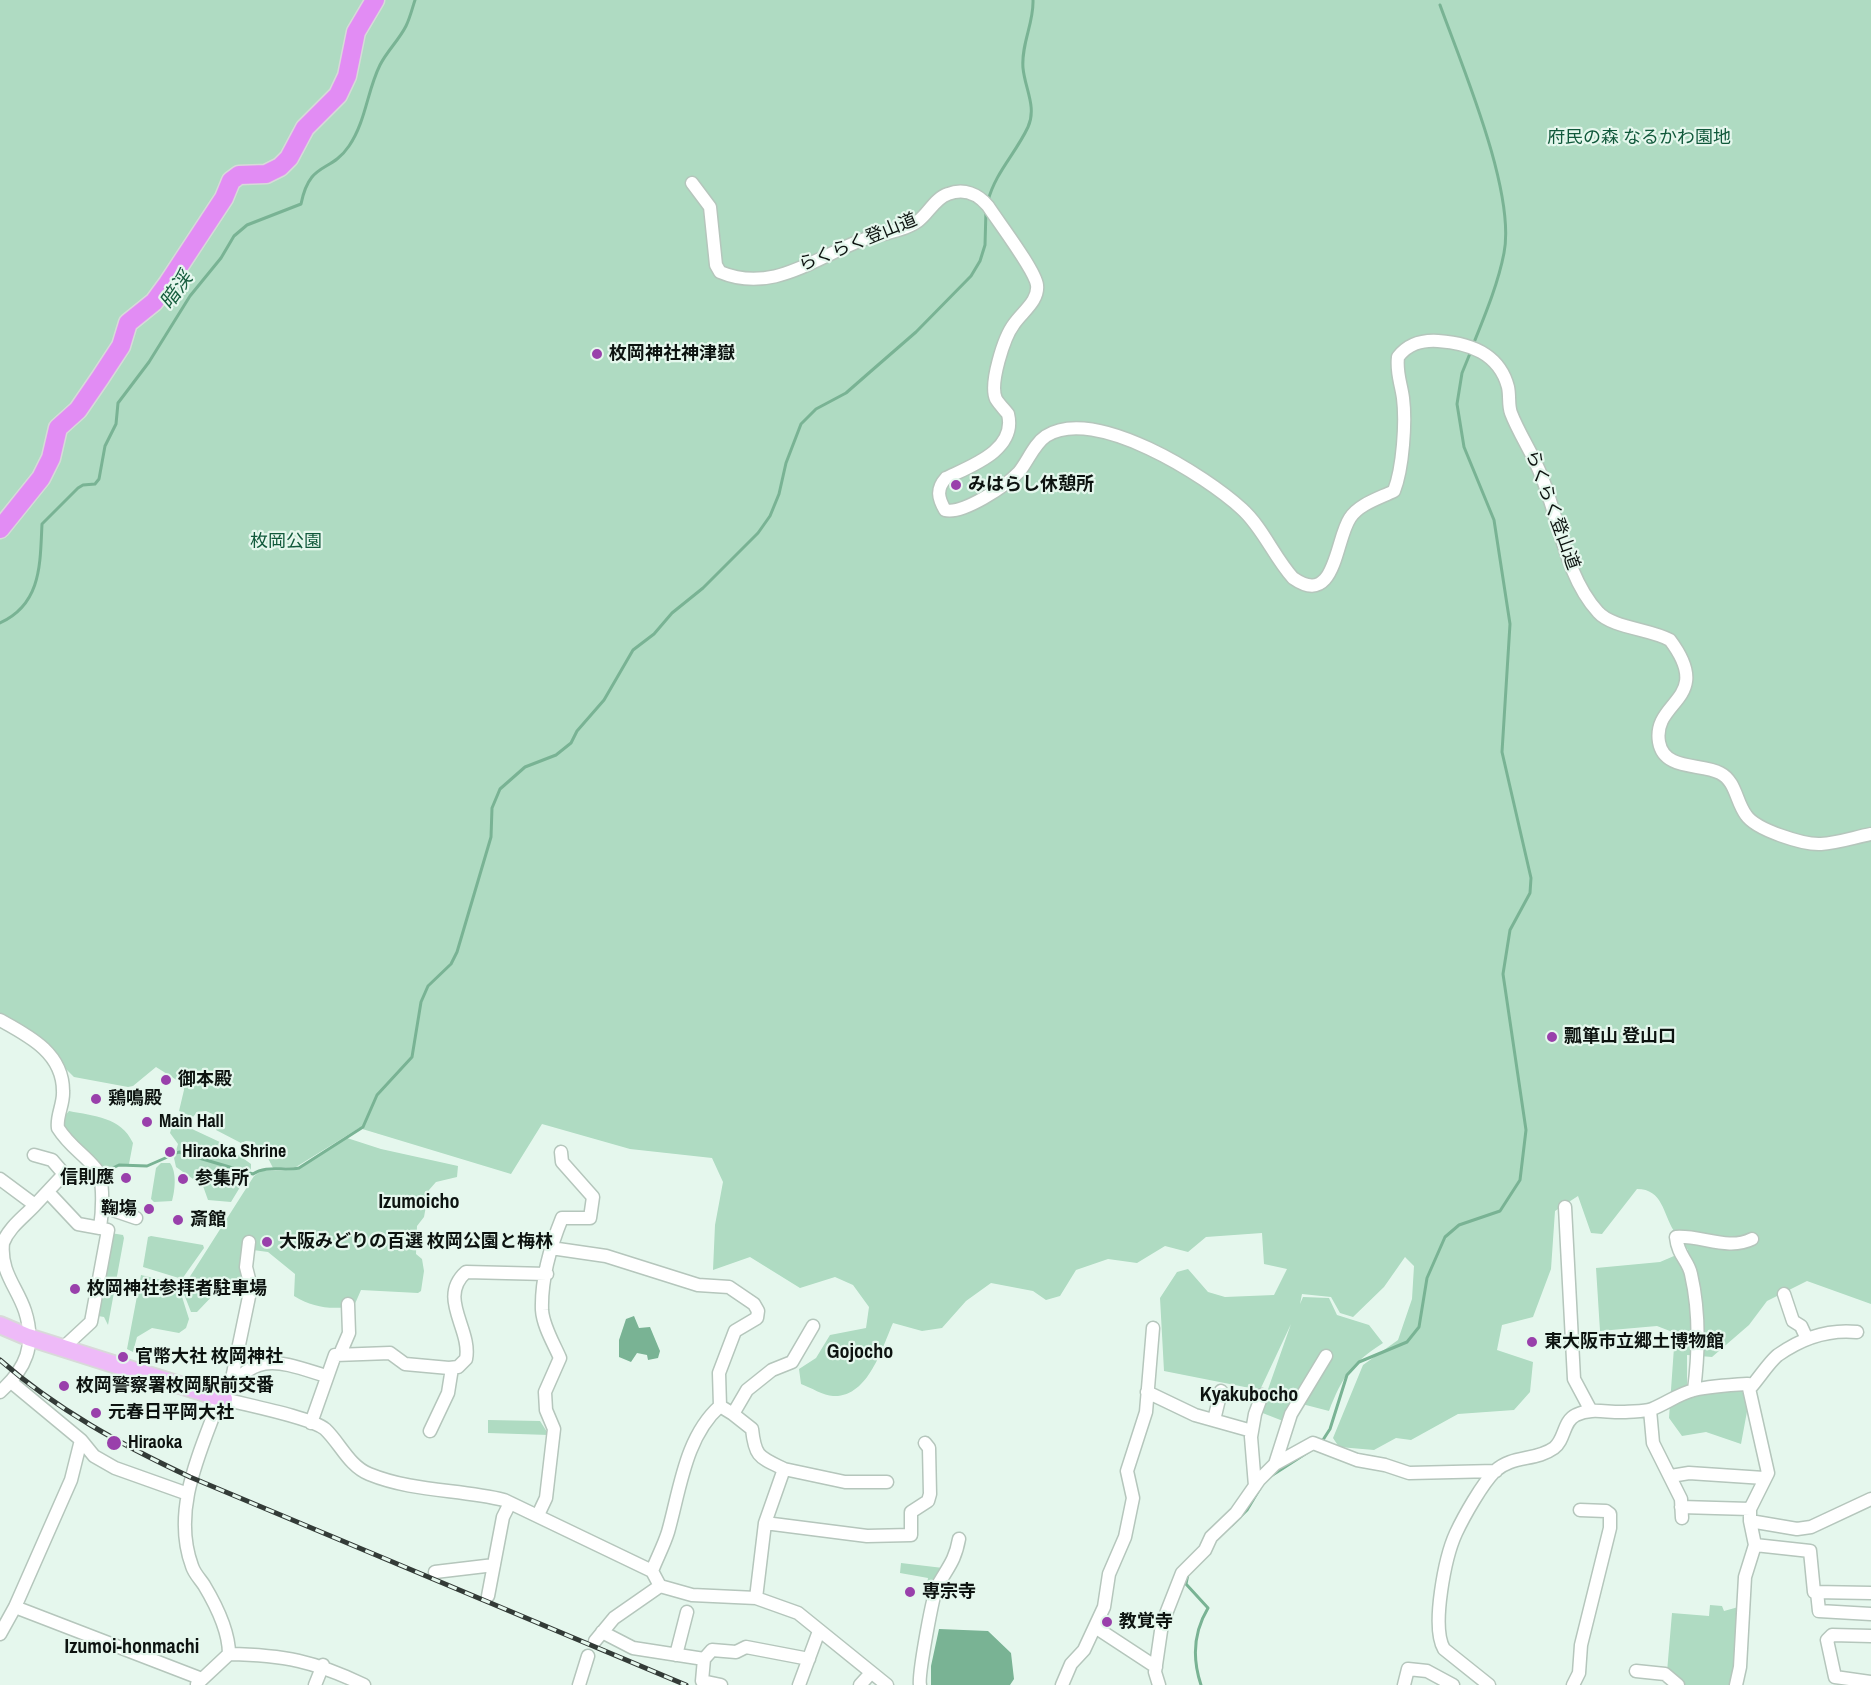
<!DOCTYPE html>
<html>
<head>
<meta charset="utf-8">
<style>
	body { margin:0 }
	canvas { display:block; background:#e5f7ed }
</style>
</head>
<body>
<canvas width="1871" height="1685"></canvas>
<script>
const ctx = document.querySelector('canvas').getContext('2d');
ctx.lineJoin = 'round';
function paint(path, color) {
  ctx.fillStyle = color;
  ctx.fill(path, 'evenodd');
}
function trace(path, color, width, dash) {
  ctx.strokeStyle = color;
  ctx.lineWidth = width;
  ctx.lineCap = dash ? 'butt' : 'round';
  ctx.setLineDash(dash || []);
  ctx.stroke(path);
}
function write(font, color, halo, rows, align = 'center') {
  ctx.font = font + ' "Archivo Narrow","Noto Sans JP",sans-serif';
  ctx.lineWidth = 4.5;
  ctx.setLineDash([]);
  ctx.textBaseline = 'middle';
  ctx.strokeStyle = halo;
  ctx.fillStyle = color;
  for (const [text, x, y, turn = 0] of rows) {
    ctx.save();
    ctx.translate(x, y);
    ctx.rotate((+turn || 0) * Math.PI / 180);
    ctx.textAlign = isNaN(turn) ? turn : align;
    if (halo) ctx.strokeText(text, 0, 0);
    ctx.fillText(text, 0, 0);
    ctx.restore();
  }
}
const green = new Path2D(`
	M0,0H1871V1304L1807,1281L1767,1301L1749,1325L1712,1357L1687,1355V1399L1700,1394L1742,1391L1748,1406L1741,1444L1706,1432L1682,1436L1669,1418L1675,1333L1657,1326L1600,1331L1596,1268L1660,1262L1688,1250C1684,1244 1678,1238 1674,1231C1663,1214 1663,1189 1637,1189L1602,1234L1591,1233L1578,1196L1555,1211L1551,1269L1533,1317L1502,1325L1497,1350L1533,1362L1530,1392L1514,1410L1458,1414L1411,1440L1396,1438L1374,1450L1339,1447L1333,1438L1363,1365L1398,1340L1412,1299L1414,1266L1405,1257L1384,1287L1353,1317L1340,1313L1331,1297L1302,1294L1300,1304L1303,1297L1329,1298L1337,1315L1369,1325L1383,1343C1352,1363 1342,1377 1329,1411L1302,1404L1283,1421L1260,1412L1291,1324L1260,1390L1164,1371L1160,1298L1177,1272L1188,1269L1208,1292L1225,1297L1274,1295L1287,1269L1264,1264L1262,1233L1206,1237L1188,1252L1165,1246L1137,1263L1108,1259L1076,1270L1060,1296L1046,1300L1033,1291L991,1283L966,1301L942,1328L922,1331L893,1323C882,1348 868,1398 833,1396C824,1396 810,1387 801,1384L799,1369L816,1358L830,1335L866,1328L869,1307L853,1285L835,1277L800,1288L750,1257L713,1270L715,1225L723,1182L712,1158L630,1149L542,1124L511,1174L359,1128L296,1167L273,1168L266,1154L254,1157L240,1150L252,1152L254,1142L246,1141L241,1143L216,1130L219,1117L206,1111L197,1112L193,1117L179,1111L184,1090L183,1084L156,1067L133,1086L128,1087L74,1077L64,1067L58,1055L0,1019Z
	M69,1111C94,1116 121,1117 133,1143L129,1164H119L106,1169C89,1162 64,1138 62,1119Z
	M177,1122L222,1143L251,1164V1169L231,1202L208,1200L203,1186L176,1167L174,1158L178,1144L170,1133L172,1126Z
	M347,1138L381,1149L458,1166L457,1177L436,1182L429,1190L424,1217L417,1226L416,1254L422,1259L424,1271L421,1291L418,1293L361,1290L354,1306C332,1310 314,1308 294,1296L295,1274L268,1252L253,1250L246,1298L218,1290L197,1312H191L182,1289L254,1176L261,1171L295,1170Z
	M161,1163H170C177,1172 175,1191 172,1201L154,1202L151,1199L156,1168Z
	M111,1233L123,1235L124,1238L108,1325L104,1317L98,1316Z
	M151,1236L203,1245L204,1248L182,1279L143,1267L148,1237Z
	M141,1275L178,1284L189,1319L186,1328L179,1333L152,1328L137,1337L133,1352L127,1349Z
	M488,1420L540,1421L549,1435L488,1433Z
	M901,1563L943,1568L933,1596L925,1595L928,1578L900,1573Z
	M1710,1605L1722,1606L1724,1611L1742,1606L1734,1685H1681L1667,1672L1672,1613L1709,1616Z`);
const water = new Path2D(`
	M634,1316L639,1328L650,1327L660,1351L658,1358L648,1360L647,1355L637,1353L631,1362L619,1357V1340L626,1319Z
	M939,1629L988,1631L1011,1653L1014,1679L1010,1685H931V1666Z`);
const stream = new Path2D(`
	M1440,5C1462,66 1516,192 1504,253C1498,284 1485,315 1473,345
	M988,201C995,173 1016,153 1028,127C1037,107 1025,89 1023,68C1021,44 1034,23 1033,0
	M0,623C42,604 40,563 42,524L78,488L83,485L95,484L99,479L105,446L116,424L118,403L149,362L190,296L221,258L234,236L247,225L301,204C310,160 330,174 349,146C366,121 367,91 380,65C387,51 399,40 406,26C410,18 412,9 415,0
	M106,1171L119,1165L147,1166L179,1152L253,1174C266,1165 283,1171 299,1168L363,1127L377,1095L412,1057L421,1002L428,986L451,964L457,952L491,837L492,808L500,789L525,767L556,755L571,743L577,731L604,700L633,650L654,634L672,613L703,588L758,533L770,516L779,494L786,463L801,424L816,409L846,393L870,372L916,332L971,276L980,261L985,245L986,210
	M1321,1443L1330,1429L1347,1375L1359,1362L1407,1342L1419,1327L1427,1278L1445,1237L1459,1225L1500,1211L1520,1180L1526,1130L1503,974L1510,930L1530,893L1531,878L1502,752L1510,624L1494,520L1464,447L1457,404L1462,373L1471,351
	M1271,1476L1316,1447
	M1232,1525L1247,1510L1259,1490
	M1188,1574L1186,1584L1208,1608C1193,1633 1192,1658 1201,1685`);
const minor = new Path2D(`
	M692,183L710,207L716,265L720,272C772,294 814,258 862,240C879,234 902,232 918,221C928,214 935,198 948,194C964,188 978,194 988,206C999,223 1035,270 1037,285C1039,301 1022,312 1014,324C1004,337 989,384 996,399C999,404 1004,409 1008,414C1017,450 971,466 946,478C936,489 938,498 945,510C962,515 1006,486 1019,472C1028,461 1034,444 1046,436C1095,405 1206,476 1242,509C1263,528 1274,557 1293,578C1336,608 1335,540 1350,518C1359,504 1380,498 1394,491C1403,468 1406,422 1403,398C1401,383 1396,373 1398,357C1408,344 1421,340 1438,341C1469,343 1499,353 1508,387C1510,396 1508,405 1511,413C1519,434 1533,454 1541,475C1559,518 1565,576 1598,612C1612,628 1651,629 1670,640C1715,700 1652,700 1659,742C1664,771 1701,763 1720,773C1736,781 1736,802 1746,815C1756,830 1804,845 1821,844C1838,843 1855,837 1871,834
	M0,1020C29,1036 63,1053 63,1091C64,1104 56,1116 58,1128C70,1147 83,1153 96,1169C105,1179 102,1215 100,1228L108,1230L91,1322L63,1348
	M34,1155L52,1160L64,1174L35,1205
	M0,1179L35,1205C24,1217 9,1227 3,1243C0,1272 17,1287 25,1311C36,1345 26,1369 0,1392
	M48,1192L78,1224L100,1228
	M104,1207L136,1218
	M1565,1207L1574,1379L1590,1409
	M551,1248L606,1256L698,1285L729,1287L754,1304L758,1311L757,1318L735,1331L719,1373L720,1406L733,1414
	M1784,1294L1793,1321L1801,1326L1807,1339
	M340,1354L349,1333L348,1304
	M326,1376C281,1362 252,1348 224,1399C246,1405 310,1417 325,1429C340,1443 349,1466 369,1474C413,1492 459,1489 504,1500L652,1571L660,1586L692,1595L756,1598L798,1613L887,1685
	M11,1382L81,1440L94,1456L115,1468L188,1494
	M1751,1387C1759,1378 1770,1361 1778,1355C1802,1338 1828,1329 1857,1332
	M230,1388L251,1287L246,1267L249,1242
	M1694,1390C1699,1351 1700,1313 1691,1274C1688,1260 1678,1256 1676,1237C1701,1235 1728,1251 1752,1239
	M1147,1392L1195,1415L1252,1431
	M220,1398C201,1451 171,1509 192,1566C194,1573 200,1579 204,1585C216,1605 229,1631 229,1654
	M1650,1410L1653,1443L1681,1499L1682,1518
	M1214,1420L1221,1391
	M311,1423L335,1355L390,1353L405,1364L449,1368L458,1367L466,1359C472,1329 437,1298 466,1272L547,1274
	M430,1431L448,1393L452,1368
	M1275,1464L1313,1443L1357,1460L1385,1465L1409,1473L1496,1471
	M784,1469L845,1482H887
	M1671,1476L1689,1473L1764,1478
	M1255,1486L1251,1437L1255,1414L1262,1395
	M1681,1507L1750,1509
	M538,1515L546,1498L554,1429L546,1410L545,1392L560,1358C554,1344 543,1326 542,1310C541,1280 551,1245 562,1218H590L593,1197L562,1162L561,1152
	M1750,1521L1797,1529L1811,1527L1871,1499
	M765,1523L867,1536L911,1535V1512L928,1501L930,1494L929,1448L925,1443
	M1755,1545L1810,1551L1814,1592L1871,1593
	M652,1571C657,1558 664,1545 668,1532C680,1490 685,1437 720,1406
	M435,1572L494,1565
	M1817,1592L1819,1611L1871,1614
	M488,1596L503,1517L510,1503
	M756,1598L765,1523L784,1469C759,1457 755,1457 752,1429L733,1414L747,1390L772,1370L792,1362L813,1326
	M15,1607L202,1679
	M1095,1627L1156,1667
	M602,1632L633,1648L704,1659L702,1681L721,1685
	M0,1634L15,1607L71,1480L81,1440
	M1871,1636L1832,1635L1827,1640L1835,1677L1871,1682
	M595,1641L614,1618L660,1586
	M676,1655L687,1612
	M704,1659L712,1650L736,1652L746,1647L809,1659
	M1636,1671L1665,1674L1678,1685
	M197,1684L229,1654C284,1655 314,1661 364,1685
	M315,1685L323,1665
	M579,1685L588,1656
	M799,1685L819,1631
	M860,1685L870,1674
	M920,1685C918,1676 933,1592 938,1585C948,1567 955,1561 959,1539
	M1062,1685L1071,1664L1084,1650L1104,1607L1109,1574L1125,1537L1133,1498L1127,1471L1146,1412L1153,1328
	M1159,1685L1155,1672L1162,1624L1182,1573L1205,1550L1211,1537L1236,1513L1259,1480L1275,1464L1291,1414L1326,1356
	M1404,1685L1408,1669L1427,1671L1453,1685
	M1489,1685L1444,1649C1431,1627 1445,1557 1456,1533C1464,1516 1482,1484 1495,1471C1512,1455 1536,1461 1554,1448C1565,1440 1563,1421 1576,1415C1592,1407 1607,1413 1625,1412C1633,1411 1644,1412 1652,1409C1667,1403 1678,1394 1694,1390C1711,1386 1730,1385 1748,1384L1768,1473L1750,1509V1521L1755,1545L1745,1577L1740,1667L1736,1685
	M1573,1685L1579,1673L1581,1645L1610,1528V1514L1606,1511L1580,1510`);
const major = new Path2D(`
	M0,1325L28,1337L224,1399`);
const highway = new Path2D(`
	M0,529L41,478L51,458L58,428L78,410L100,378L121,346L128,323L154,302L168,283L224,198L231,181L239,175L266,174L280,167L289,158L305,128L338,95L347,76L356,32L375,0`);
const rail = new Path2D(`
	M0,1360C57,1410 122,1445 190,1477L686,1685`);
const markers = [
	[597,354,6,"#9940ab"],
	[956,485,6,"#9940ab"],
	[1552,1037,6,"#9940ab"],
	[166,1080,6,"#9940ab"],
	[96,1099,6,"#9940ab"],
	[147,1122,6,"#9940ab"],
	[170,1152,6,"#9940ab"],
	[126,1178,6,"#9940ab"],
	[183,1179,6,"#9940ab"],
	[149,1209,6,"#9940ab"],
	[178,1220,6,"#9940ab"],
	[267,1242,6,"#9940ab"],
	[75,1289,6,"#9940ab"],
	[1532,1342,6,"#9940ab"],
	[123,1357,6,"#9940ab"],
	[64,1386,6,"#9940ab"],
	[96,1413,6,"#9940ab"],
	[114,1443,8,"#9940ab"],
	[910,1592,6,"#9940ab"],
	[1107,1622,6,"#9940ab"]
];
const parkNames = [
	["府民の森 なるかわ園地",1639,138],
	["枚岡公園",286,542]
];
const streetNames = [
	["らくらく登山道",858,243,-22],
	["らくらく登山道",1552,510,70]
];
const poiNames = [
	["枚岡神社神津嶽",609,354],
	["みはらし休憩所",968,485],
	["瓢箪山 登山口",1564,1037],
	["御本殿",178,1080],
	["鶏鳴殿",108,1099],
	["Main Hall",159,1122],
	["Hiraoka Shrine",182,1152],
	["信則應",114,1178,"right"],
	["参集所",195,1179],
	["鞠塲",137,1209,"right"],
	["斎館",190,1220],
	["大阪みどりの百選 枚岡公園と梅林",279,1242],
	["枚岡神社参拝者駐車場",87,1289],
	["東大阪市立郷土博物館",1544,1342],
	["官幣大社 枚岡神社",135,1357],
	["枚岡警察署枚岡駅前交番",76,1386],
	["元春日平岡大社",108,1413],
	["Hiraoka",128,1443],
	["専宗寺",922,1592],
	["教覚寺",1119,1622]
];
const waterNames = [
	["暗渓",177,291,-55]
];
const neighbourhoodNames = [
	["Izumoicho",419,1203],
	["Gojocho",860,1353],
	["Kyakubocho",1249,1396],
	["Izumoi-honmachi",132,1648]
];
paint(green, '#afdbc2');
paint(water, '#79b394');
trace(stream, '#79b394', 3);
trace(minor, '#b5c6bc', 15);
trace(major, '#d8d9d9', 20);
trace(highway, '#d8d9d9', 21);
trace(minor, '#fff', 12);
trace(major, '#eebaf8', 16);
trace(highway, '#e28cf4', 18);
trace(rail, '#333b37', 5);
trace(rail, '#e5f7ed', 3, [9]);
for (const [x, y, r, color] of markers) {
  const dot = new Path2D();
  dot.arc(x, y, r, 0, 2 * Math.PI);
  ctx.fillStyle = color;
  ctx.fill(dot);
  trace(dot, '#e5f7ed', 2);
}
write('18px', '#11593b', '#e5f7ed', parkNames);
write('18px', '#0d1310', '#e5f7ed', streetNames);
write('bold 18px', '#0d1310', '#e5f7ed', poiNames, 'left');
write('italic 20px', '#175d3e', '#e5f7ed', waterNames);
write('bold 20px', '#0d1310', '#e5f7ed', neighbourhoodNames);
</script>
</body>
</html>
